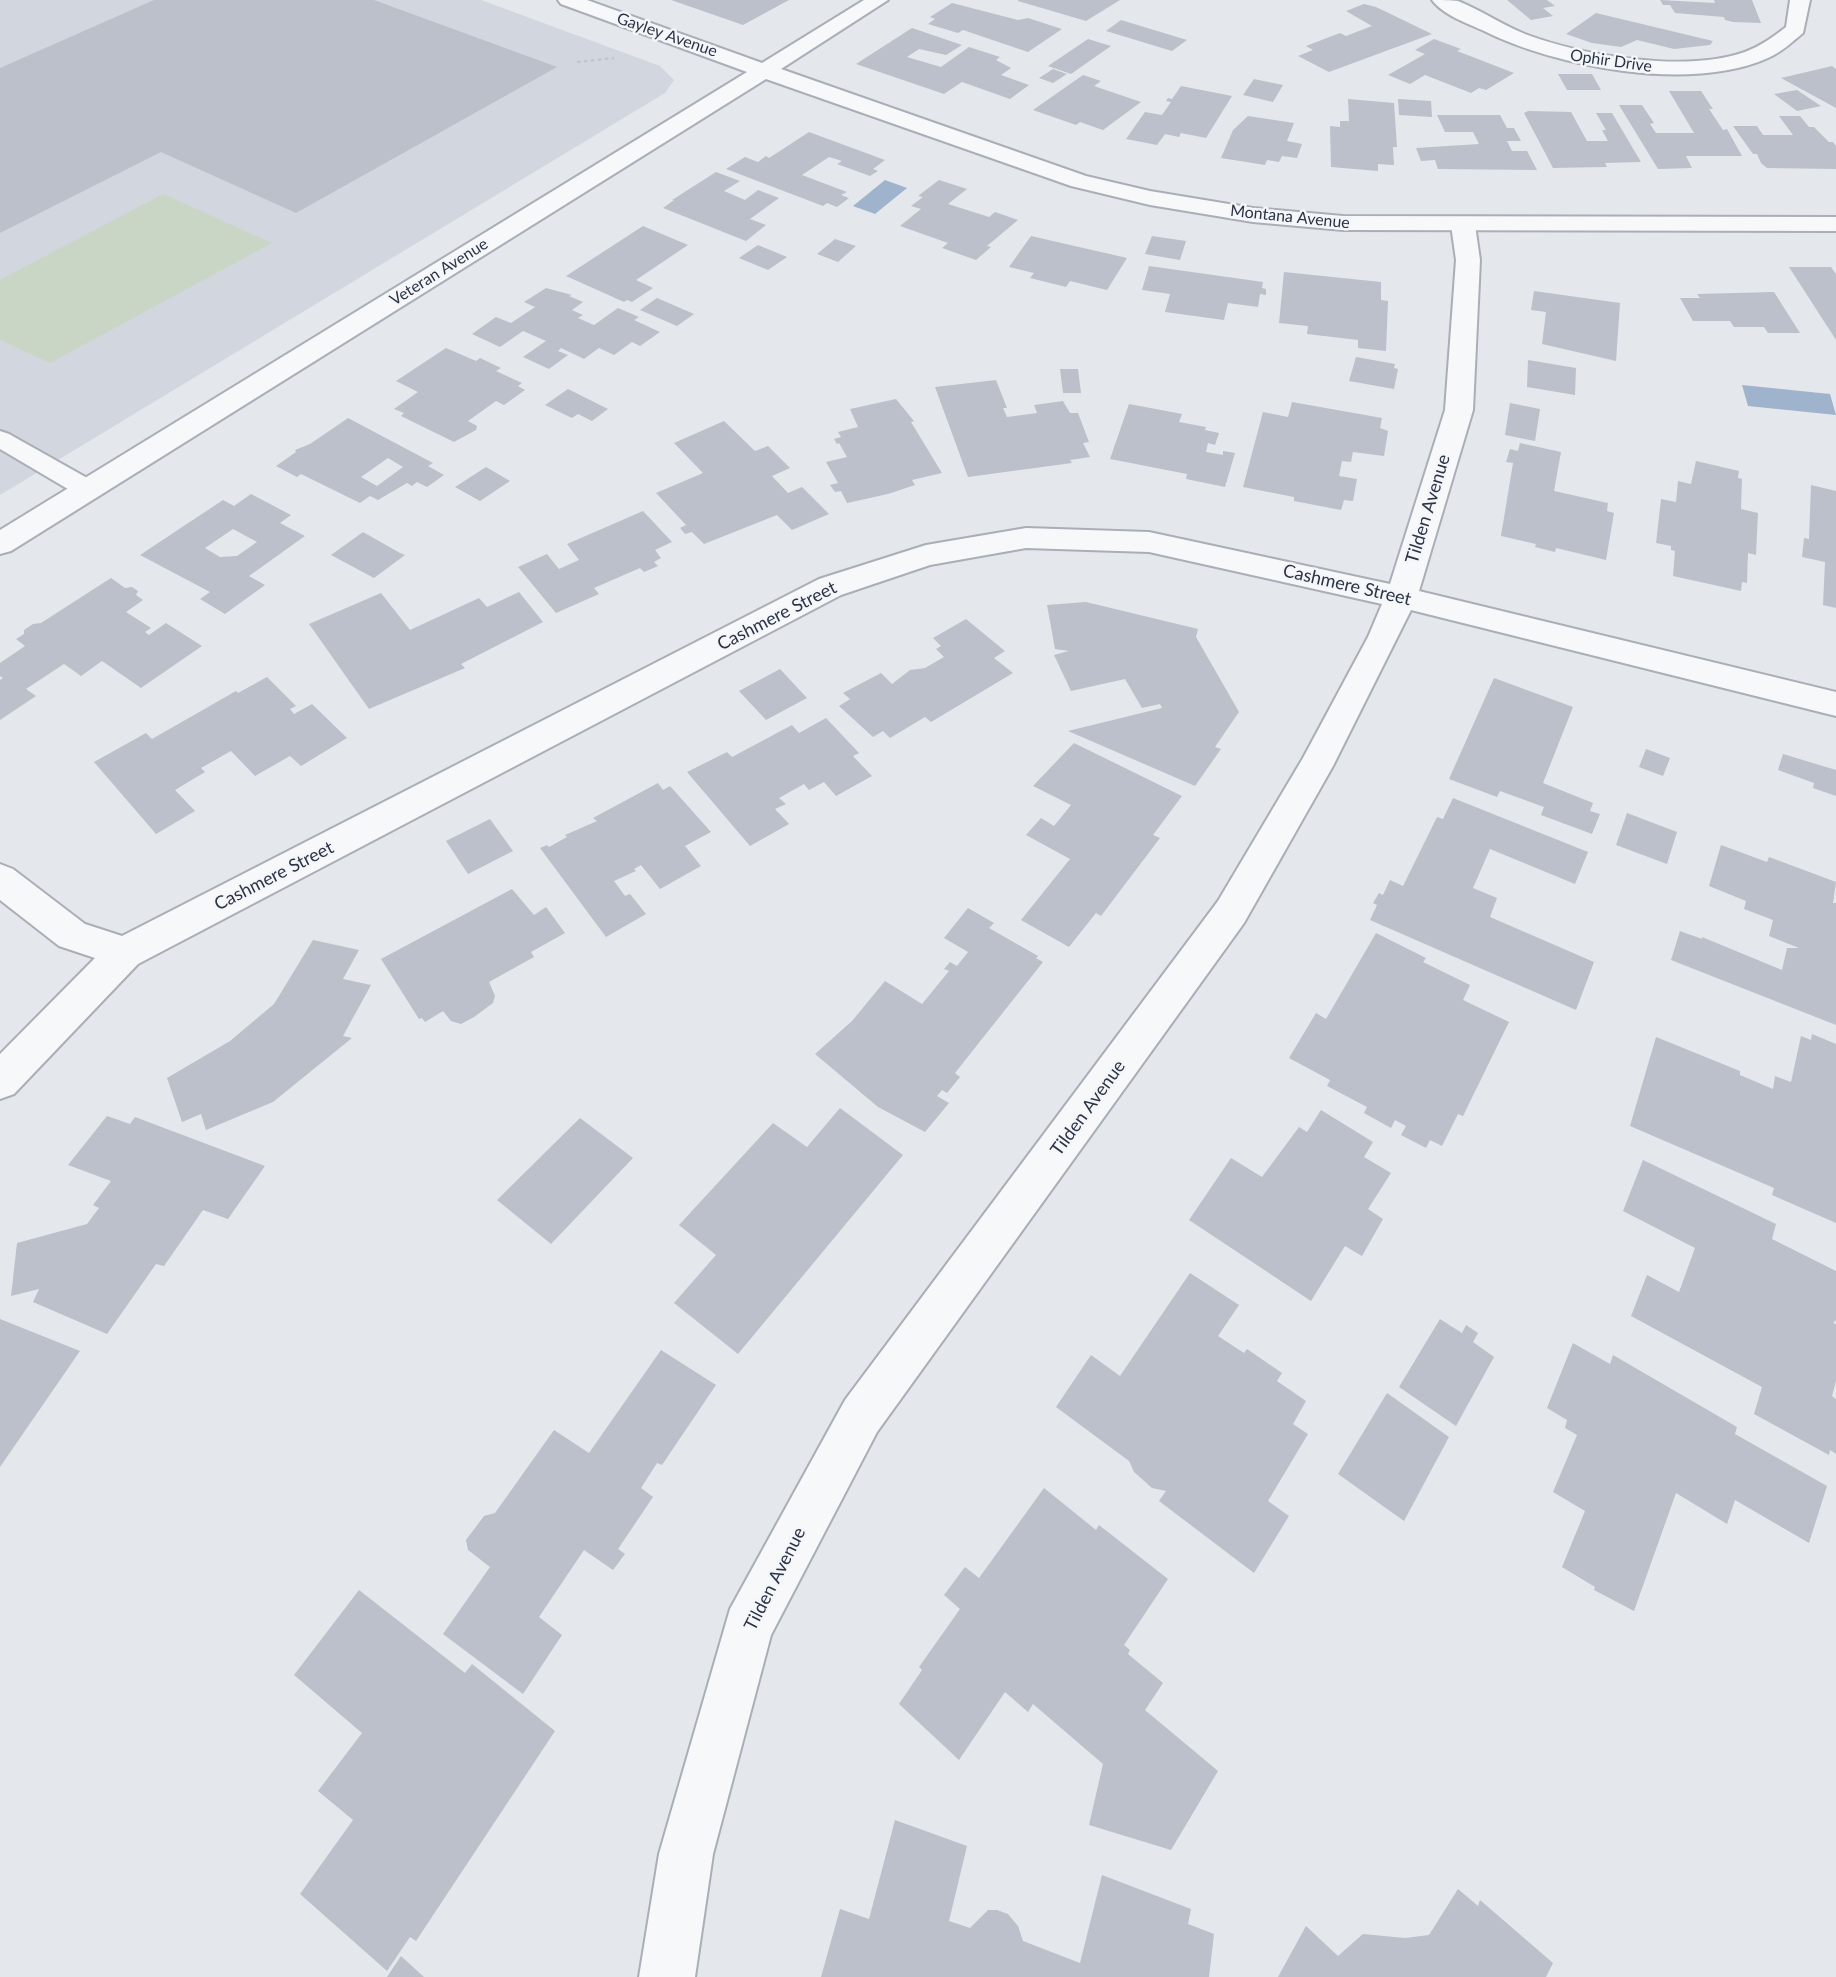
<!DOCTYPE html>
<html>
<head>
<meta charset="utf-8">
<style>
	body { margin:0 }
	canvas { display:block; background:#e4e7ec }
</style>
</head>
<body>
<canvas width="1836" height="1977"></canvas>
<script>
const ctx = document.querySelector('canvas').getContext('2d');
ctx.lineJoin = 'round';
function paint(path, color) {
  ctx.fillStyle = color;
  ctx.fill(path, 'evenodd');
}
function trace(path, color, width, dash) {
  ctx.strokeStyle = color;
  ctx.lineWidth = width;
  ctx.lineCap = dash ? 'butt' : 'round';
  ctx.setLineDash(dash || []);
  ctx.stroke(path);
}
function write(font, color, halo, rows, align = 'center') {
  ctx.font = font + ' Lato,sans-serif';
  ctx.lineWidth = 5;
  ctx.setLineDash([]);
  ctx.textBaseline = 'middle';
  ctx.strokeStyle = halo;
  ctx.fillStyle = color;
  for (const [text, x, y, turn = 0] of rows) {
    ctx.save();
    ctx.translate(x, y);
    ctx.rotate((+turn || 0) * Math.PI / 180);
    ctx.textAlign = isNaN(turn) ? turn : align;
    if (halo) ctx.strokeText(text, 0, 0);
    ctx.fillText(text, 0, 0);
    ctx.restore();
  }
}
const built = new Path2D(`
	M0,0H481L660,66L674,80L665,93L0,495Z`);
const green = new Path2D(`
	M163,194L272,243L50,363L0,340V280Z`);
const water = new Path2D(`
	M885,180L907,188L875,214L853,206Z
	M1742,385L1830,394L1836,415L1748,406Z`);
const building = new Path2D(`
	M154,0H374L557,67L296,213L161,152L0,233V68Z
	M671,0H789L743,25Z
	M1120,0L1086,21L1018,1V0Z
	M1507,0H1547L1555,6L1543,8L1553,16L1531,20Z
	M1660,0L1715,3L1714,0H1752L1761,23L1733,22L1725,20L1724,17L1675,13L1670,5H1663Z
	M952,3L1018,20L1028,18L1062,29L1028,52L963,30L958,33L928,24L935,19L930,17Z
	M1364,4L1376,7L1432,34L1329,72L1298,56L1313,50L1306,46L1340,33L1346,36L1372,26L1346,11Z
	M1596,13L1713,41L1710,45L1674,49L1637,40L1621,47L1592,43L1566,34Z
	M1121,20L1187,40L1172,51L1106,31Z
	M912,28L962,45L946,55L919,49L907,57L941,67L969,47L1000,57L996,60L1011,68L1001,75L1029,85L1010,99L962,82L944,94L856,64Z
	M1088,39L1111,46L1071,74L1048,66Z
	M1434,39L1461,49L1457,51L1514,73L1486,90L1479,88L1471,93L1425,75L1410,84L1388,75L1425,54L1415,50Z
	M1832,66L1836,69V108L1781,78Z
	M1053,69L1067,74L1053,83L1039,78Z
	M1558,74H1592L1601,90H1567Z
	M1083,75L1101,81L1094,86L1141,102L1103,130L1080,122L1076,125L1033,110Z
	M1254,79L1283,85L1273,102L1243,95Z
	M1181,86L1232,96L1206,138L1181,133L1179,137L1165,134L1157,145L1126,139L1145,112L1162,115L1171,102L1166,101L1168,98L1172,99Z
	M1797,90L1821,106L1797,111L1774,94Z
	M1669,91H1701L1713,109H1709L1723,130L1727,129L1742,156H1686L1692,168L1658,169L1619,105H1642L1654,123L1650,124L1656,133H1694Z
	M1348,99L1394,103L1397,147H1393L1394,165L1378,164V171L1331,167L1330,126L1340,127V121H1349Z
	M1398,99L1431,101L1432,117L1399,115Z
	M1528,111L1571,112L1587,141H1608L1602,130H1606L1596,113H1612L1641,162L1605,163L1607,167L1553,168L1524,113Z
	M1437,115H1500L1507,128H1514L1521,141H1507L1512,151H1527L1537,170L1438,169L1435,160L1421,161L1416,148L1479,144L1473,132H1445Z
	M1248,116L1294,123L1287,141L1302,144L1297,158L1282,156L1279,162L1267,160L1265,165L1221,158L1233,130Z
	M1779,116H1800L1809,127H1814L1829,142H1833L1836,146V169L1767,168L1761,163L1757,154H1753L1733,126H1757L1763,135H1793Z
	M809,132L885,160L873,169L878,171L870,176L837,164L842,161L829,157L802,175L847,192L841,195L849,198L837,207L827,203L823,206L726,169L745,157L758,162L766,156L769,158Z
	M716,172L740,181L724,191L745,200L758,190L779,198L750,219L766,225L746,241L663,208L674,200H672Z
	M939,180L967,189L948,204L989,217L995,212L1018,220L987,246L991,247L976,260L942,248L948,243L900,226L921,209L911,206L923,197L918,196Z
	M643,226L688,245L636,280L653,288L632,302L627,300L624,302L566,276Z
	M1031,236L1127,258L1107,290L1070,281L1066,287L1030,278L1034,273L1009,267Z
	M1152,236L1186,241L1180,260L1145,254Z
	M835,239L856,246L838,262L817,254Z
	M758,245L787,257L768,270L739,258Z
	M1149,266L1263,282L1262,288L1266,289V295L1260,294L1258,307L1228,303L1224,320L1165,312L1170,294L1142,290Z
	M1789,267H1831L1836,274V340Z
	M1284,272L1381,282V300L1388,301L1386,351L1358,348V340L1307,334L1308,326L1279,323Z
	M546,288L572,295L569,296L583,302L572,310L583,315L578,318L594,325L618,308L639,317L634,320L660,332L640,346L632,342L614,355L599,348L584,359L561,348L558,351L568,355L549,369L523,357L546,341L523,331L500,347L472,334L496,317L511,323L535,307L524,302Z
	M1534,291L1620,303L1616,361L1542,344L1546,312L1531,310Z
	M1774,292L1800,333H1768L1764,327H1734L1730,321H1693L1680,298H1700L1697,294Z
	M657,298L694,314L677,326L640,310Z
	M446,348L476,361L480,358L501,368L496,371L522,383L518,386L525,390L504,405L496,401L468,421L477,426L476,430L454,442L401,416L404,413L394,409L418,392L396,381Z
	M1356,357L1395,364L1394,368L1398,369L1394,389L1349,381Z
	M1528,360L1576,368L1575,395L1527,387Z
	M1060,369H1078L1081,393H1063Z
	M996,380L1007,408H1003L1007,417L1037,413L1034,405L1063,401L1070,413H1078L1089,442L1083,443L1090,457L1070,460L1072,463L968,477L935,387Z
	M568,389L608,409L592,421L578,414L572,418L545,405Z
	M896,399L914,421L911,422L942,473L912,480L915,485L888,494L847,503L841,491L835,492L830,485L838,483L826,462L847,457L839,443L837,444L834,439L841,437L838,432L858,427L850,409Z
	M1292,402L1382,418L1380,428L1388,431L1384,456L1353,452L1351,462L1342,461L1339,476L1357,479L1353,501L1344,500L1341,510L1294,501V497L1243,487L1263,412L1288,417Z
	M1510,403L1540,409L1535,441L1505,435Z
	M1129,404L1182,414L1179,422L1206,427L1205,430L1219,433L1215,445L1208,443L1206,452L1223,455V451L1235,453L1225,487L1186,479L1187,474L1110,459Z
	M348,418L433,463L428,466L444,475L427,487L417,482L412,486L407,483L378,500L370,496L360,503L301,474L297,477L276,466L296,452L295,450L310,444ZM388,458L403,467L377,486L361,477Z
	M724,421L755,451L768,446L790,468L772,476L788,493L802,487L829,514L792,530L777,515L704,544L692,532L685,534L680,528L686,525L656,493L703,473L674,443Z
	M1520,443L1561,452L1554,491L1608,503L1607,511L1614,513L1606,560L1556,548L1555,552L1535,547L1536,544L1501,536L1513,463L1506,462L1510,449L1518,451Z
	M1696,461L1739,471L1738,478L1742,479L1741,509L1758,513L1756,555L1748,553L1747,583L1742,582L1741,591L1673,576L1675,551L1671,550V546L1656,543L1661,499L1676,502L1678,481L1691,484Z
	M486,467L510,481L480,501L455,487Z
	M1811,485L1836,491V608L1823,605L1825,562L1802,557L1804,538L1809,539Z
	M251,494L291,515L280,523L305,536L249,576L265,585L225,614L200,599L210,592L140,555L223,500L234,506ZM233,529L257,542L237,556L220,557L205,548Z
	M643,511L672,542L655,550L661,558L654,562L658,566L644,572L640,568L594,588L599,594L556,613L518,567L547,554L559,569L579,560L567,544Z
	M363,532L400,553L405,555L374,578L331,555Z
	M111,578L125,588L132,587L138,591L136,595L143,600L126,612L151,628L145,632L149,635L166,623L202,646L141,688L102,661L81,676L64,664L26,689L36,696L0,720V680L3,678L0,676V663L25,646L16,639L24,634V630L33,624L41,623Z
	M519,592L543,622L461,664L465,668L369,709L309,624L381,593L410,630L479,598L487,607Z
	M1086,602L1198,629L1196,637L1239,712L1215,747L1221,749L1195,786L1068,731L1162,708L1160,704L1142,708L1125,679L1071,691L1054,655L1069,651L1055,649L1047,605Z
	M966,619L1005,651L994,658L1013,673L931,722L925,717L890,738L883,731L873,737L839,706L850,699L843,693L881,673L892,684L910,670L925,668L944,657L936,649L941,646L933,638Z
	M780,669L807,698L766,720L739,691Z
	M267,677L296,706L290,709L294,714L312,704L347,738L301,766L290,756L255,776L231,751L201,768L205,772L175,790L195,811L156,834L94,762L146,733L152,739L236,691L238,693Z
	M1494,678L1573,707L1543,783L1593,803L1590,811L1600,814L1592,834L1541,815L1544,807L1500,791L1497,797L1449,779Z
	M826,718L859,753L853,756L872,776L836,796L824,782L809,790L804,784L779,798L786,804L775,809L789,824L750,846L687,772L727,752L732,757L792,725L799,733Z
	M1074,743L1182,796L1153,835L1160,838L1101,916L1096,913L1069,947L1021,920L1070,859L1026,835L1041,818L1054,826L1071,805L1033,786Z
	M1646,749L1670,758L1663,776L1639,767Z
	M1783,754L1836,770V796L1813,788L1814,783L1778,770Z
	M658,783L663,790L670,786L711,832L685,846L701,866L660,889L641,865L634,869L636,871L614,881L625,896L630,894L646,914L606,937L540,848L547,845L549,847L567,837L565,835L597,821L593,818Z
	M1453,798L1588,852L1575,884L1490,849L1473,888L1497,898L1490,917L1594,962L1576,1010L1370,920L1377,905L1373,903L1379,893L1383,895L1390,880L1403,886L1437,817L1443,819Z
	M1627,813L1677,832L1667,864L1616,845Z
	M490,819L513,851L468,874L446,841Z
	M1721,845L1767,862L1769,857L1836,882L1833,903H1836V1025L1671,960L1680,931L1702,939V937L1782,970L1787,948H1799L1769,936L1773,920L1744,909L1746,901L1709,886Z
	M512,889L534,915L546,907L565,933L531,952L534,957L489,982L495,996L493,1003L474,1017L461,1024L451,1021L443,1011L425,1022L422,1018L419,1019L381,959Z
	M968,908L994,923L989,928L1038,956L1036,958L1043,962L955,1073L960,1077L947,1093L942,1090L937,1096L949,1103L925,1132L878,1107L815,1054L852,1021L885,981L922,1004L949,971L944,969L950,962L957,966L968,952L944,938Z
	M1376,933L1426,958L1423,962L1470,985L1463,1000L1509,1022L1463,1116L1458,1114L1442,1146L1430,1140L1426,1148L1401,1135L1406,1126L1395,1120L1391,1128L1364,1113L1367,1107L1327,1086L1330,1080L1289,1058L1316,1013L1326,1019Z
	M313,940L359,950L343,979L371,985L343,1036L352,1038L273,1102L206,1130L201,1114L182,1122L167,1078L230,1041L274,1004Z
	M1812,1034L1836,1044V1223L1772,1195L1774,1188L1630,1126L1656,1037L1740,1071V1075L1773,1089L1775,1076L1791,1082L1801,1036L1811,1040Z
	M840,1108L903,1155L738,1354L674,1303L716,1255L679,1225L773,1123L807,1147Z
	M1321,1110L1373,1142L1364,1157L1391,1173L1368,1209L1383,1219L1362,1256L1345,1246L1311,1301L1189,1220L1231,1158L1262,1177L1299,1127L1307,1132Z
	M107,1116L130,1124L135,1117L265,1166L228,1219L203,1210L164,1266L156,1264L107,1334L33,1302L39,1289L11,1296L17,1243L87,1224L99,1208L93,1205L111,1181L68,1165Z
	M580,1118L633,1158L551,1244L497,1200Z
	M1643,1160L1776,1224L1772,1239L1836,1271V1320L1833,1323L1836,1324V1381L1832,1396L1836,1399V1454L1830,1450L1829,1455L1754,1414L1762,1387L1631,1316L1647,1275L1679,1292L1695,1248L1623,1211Z
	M1190,1273L1239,1305L1218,1336L1244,1353L1247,1349L1282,1373L1277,1381L1306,1401L1293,1424L1308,1434L1268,1501L1289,1516L1254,1573L1159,1501L1166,1491L1152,1488L1134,1472L1129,1461L1056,1407L1091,1355L1120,1376Z
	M0,1319L80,1351L0,1467Z
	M1440,1319L1462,1333L1466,1325L1478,1333L1473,1342L1494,1357L1456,1426L1399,1387Z
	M1573,1343L1610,1364L1613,1355L1737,1427L1735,1434L1827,1486L1809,1543L1735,1500L1727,1524L1676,1493L1634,1611L1594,1590L1595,1587L1562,1567L1585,1511L1553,1492L1577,1435L1565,1428L1567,1420L1547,1408Z
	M661,1350L716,1385L662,1465L657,1463L641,1488L653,1497L618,1549L625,1554L613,1570L584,1550L539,1617L562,1635L523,1694L443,1634L490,1567L468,1550L466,1540L484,1516L495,1513L554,1430L589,1453Z
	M1387,1393L1449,1437L1404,1521L1338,1474Z
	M1044,1488L1096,1530L1099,1525L1168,1579L1124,1645L1130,1650L1128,1654L1163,1683L1145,1710L1218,1771L1171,1850L1089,1825L1103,1764L1033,1704L1028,1712L1005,1692L959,1760L899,1704L922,1670L919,1667L960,1609L944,1595L965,1567L979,1578Z
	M359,1590L465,1673L472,1664L555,1731L416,1941L410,1937L387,1971L300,1894L353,1820L318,1791L362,1733L294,1675Z
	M895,1820L967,1846L949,1921L970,1928L988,1910H997L1008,1914L1018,1926L1023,1941L1080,1963L1102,1875L1191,1909L1188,1924L1214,1934L1209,1977H821L840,1909L869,1919Z
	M1458,1889L1478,1906L1480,1900L1553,1963L1546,1977H1278L1306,1926L1338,1956L1363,1934L1405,1938L1429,1935Z
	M401,1956L424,1977H387Z`);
const path = new Path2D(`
	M577,62L614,58`);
const service = new Path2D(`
	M0,431L9,434L96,483L100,489L96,495L87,497L78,495L0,449Z`);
const minor = new Path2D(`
	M1432,0C1440,0 1451,0 1458,1C1481,10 1502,25 1525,34C1583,56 1686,73 1745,52C1761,46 1773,37 1786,27L1790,0H1810L1803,33C1792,42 1782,52 1768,58C1691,93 1555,67 1482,30C1466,23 1442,14 1432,0Z
	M1463,218L1472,220L1475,225L1480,260L1473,410L1419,591L1836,692V716L1411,610L1333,766L1244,923L877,1432L771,1635L713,1854L695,1977H639L659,1854L730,1609L845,1400L1218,901L1303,758L1368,637L1382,604L1149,552L1026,548L930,565L841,595L138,964L14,1094L0,1099V1054L95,958L59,946L0,900V864L13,869L85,924L122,936L819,579L926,545L1026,528L1149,532L1390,584L1445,410L1456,260L1451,225L1454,220Z`);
const tertiary = new Path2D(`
	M558,0H587L762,63L864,0H888L781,69L1086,176L1150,191L1253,208L1343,216L1836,217V231L1343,230L1253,222L1150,205L1071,186L766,79L11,551L0,554V530L747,72L561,4Z`);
const farStreetnames = [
	["Gayley Avenue",667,35,19],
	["Ophir Drive",1611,61,8],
	["Montana Avenue",1290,217,6],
	["Veteran Avenue",439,272,-32]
];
const streetNames = [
	["Tilden Avenue",1428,509,-73],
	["Cashmere Street",1347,585,13],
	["Cashmere Street",777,616,-27],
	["Cashmere Street",274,876,-27],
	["Tilden Avenue",1088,1108,-54],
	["Tilden Avenue",775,1579,-63]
];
paint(built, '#d2d6de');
paint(green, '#c9d6c5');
paint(water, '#9fb4cc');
paint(building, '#bbc0ca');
trace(service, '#a9aeb7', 4);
trace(minor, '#a9aeb7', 4);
trace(tertiary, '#a9aeb7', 4);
trace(path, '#c2c5cb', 2.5, [3.5, 3.5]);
paint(service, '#f7f8fa');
paint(minor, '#f7f8fa');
paint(tertiary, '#f7f8fa');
write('16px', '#2b3445', '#f4f6f9', farStreetnames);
write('18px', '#2b3445', '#f4f6f9', streetNames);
</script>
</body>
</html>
